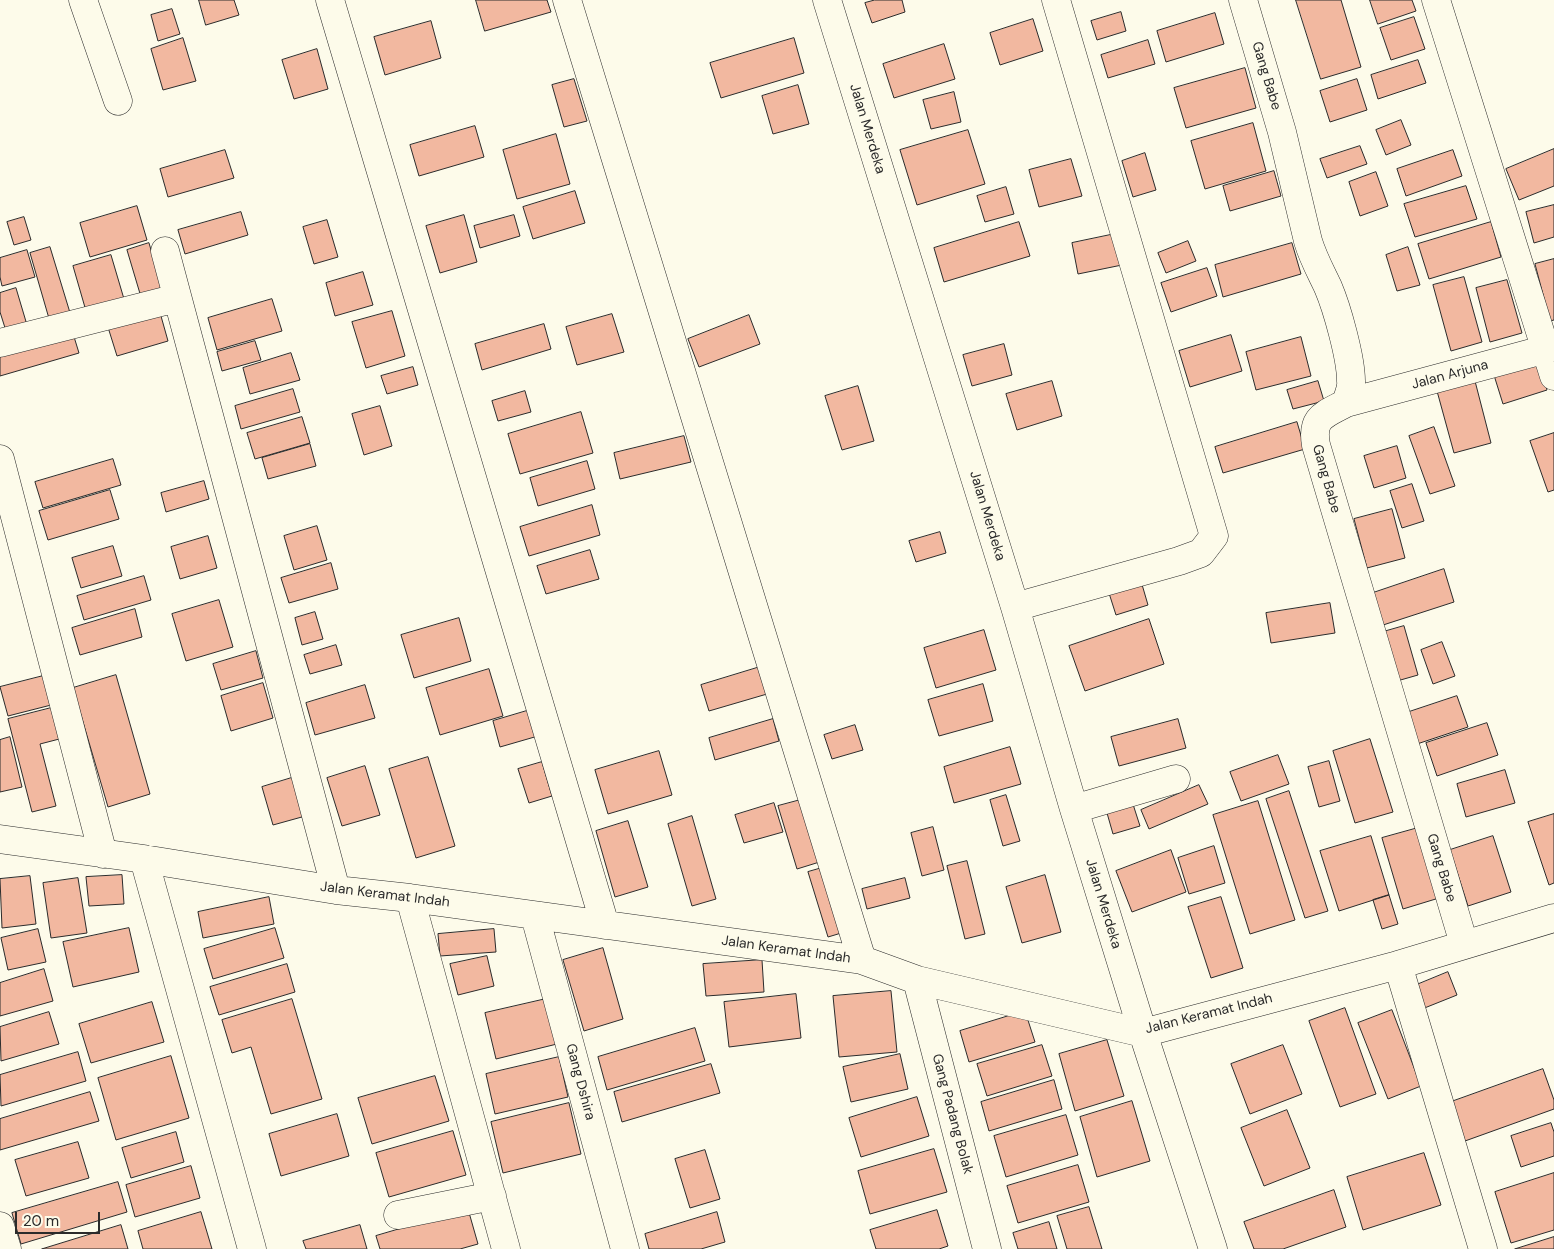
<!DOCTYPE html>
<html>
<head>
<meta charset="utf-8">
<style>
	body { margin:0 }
	#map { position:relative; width:1554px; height:1249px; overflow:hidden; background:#fdfbea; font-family:"DM Sans",sans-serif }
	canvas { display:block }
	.scale { position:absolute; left:15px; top:1212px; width:85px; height:22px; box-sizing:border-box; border:2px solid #2b2b2b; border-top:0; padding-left:6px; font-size:15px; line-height:18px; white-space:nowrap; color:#2b2b2b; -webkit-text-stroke:4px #fdfbea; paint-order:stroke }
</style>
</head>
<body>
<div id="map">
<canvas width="1554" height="1249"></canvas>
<div class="scale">20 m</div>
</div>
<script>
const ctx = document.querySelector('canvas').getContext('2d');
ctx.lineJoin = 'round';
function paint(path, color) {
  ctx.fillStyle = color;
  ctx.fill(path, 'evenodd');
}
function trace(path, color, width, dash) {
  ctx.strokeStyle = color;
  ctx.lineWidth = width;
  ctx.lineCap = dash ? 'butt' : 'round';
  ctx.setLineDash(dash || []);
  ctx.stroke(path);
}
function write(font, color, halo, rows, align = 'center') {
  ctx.font = font + ' "DM Sans",sans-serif';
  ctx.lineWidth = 4;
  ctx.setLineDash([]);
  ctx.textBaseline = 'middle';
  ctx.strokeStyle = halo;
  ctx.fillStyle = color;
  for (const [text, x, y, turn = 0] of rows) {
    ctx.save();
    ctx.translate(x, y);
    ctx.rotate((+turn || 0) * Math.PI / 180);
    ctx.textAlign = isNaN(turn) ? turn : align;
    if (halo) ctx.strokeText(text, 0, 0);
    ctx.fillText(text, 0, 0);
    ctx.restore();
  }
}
const building = new Path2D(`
	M199,0H234L239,15L206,25Z
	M476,0H547L551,12L485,31Z
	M875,0H902L905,12L872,23L865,3Z
	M1296,0H1341L1361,67L1321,79Z
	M1370,0H1412L1416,11L1378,24Z
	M172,9L180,34L158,41L151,15Z
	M1121,12L1126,31L1097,40L1091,21Z
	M1215,13L1224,44L1166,62L1157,31Z
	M1414,17L1425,49L1391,60L1380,28Z
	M1033,19L1043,51L1000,65L990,33Z
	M431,21L441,58L385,75L374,37Z
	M183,38L196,81L163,90L151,49Z
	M794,38L804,73L721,98L710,63Z
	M1148,40L1155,64L1108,78L1101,55Z
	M944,44L955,79L894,98L883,64Z
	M317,49L328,89L294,99L282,60Z
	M1418,60L1426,83L1378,99L1371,75Z
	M1245,68L1256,108L1186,128L1174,88Z
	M574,79L587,121L564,127L552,85Z
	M1357,79L1367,110L1330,122L1320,91Z
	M798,85L809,124L773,134L762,96Z
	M954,92L961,122L931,129L923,100Z
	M1401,120L1411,145L1386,155L1376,130Z
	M1253,123L1266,171L1205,189L1191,141Z
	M475,126L484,157L419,176L410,145Z
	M968,130L985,184L917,205L900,150Z
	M556,134L570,184L517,199L503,150Z
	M1360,146L1367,164L1327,178L1320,159Z
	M1554,149V186L1519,200L1506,169Z
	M225,150L234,178L168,197L160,169Z
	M1453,150L1462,176L1406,196L1397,169Z
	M1145,153L1156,190L1133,197L1122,161Z
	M1071,159L1082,196L1039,207L1029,170Z
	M1274,171L1281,196L1230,211L1223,186Z
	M1376,172L1388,206L1360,216L1349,182Z
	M1466,186L1477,219L1415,237L1404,204Z
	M1006,187L1014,214L985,222L977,196Z
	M575,191L585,223L533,239L523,207Z
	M1554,205V237L1534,243L1526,212Z
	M137,206L147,240L90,257L80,223Z
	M241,212L248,235L185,254L178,230Z
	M464,215L477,262L440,273L426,226Z
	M514,215L520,236L480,248L474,226Z
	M24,217L31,240L14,245L7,222Z
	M327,220L338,257L314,264L303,227Z
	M1019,222L1030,256L944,282L934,248Z
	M1491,222L1501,257L1429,279L1418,244Z
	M1115,234L1122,265L1078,274L1072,243Z
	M1188,241L1196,261L1166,273L1158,253Z
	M149,243L163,291L141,297L127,250Z
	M1292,243L1301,274L1223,297L1215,265Z
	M50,247L71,316L50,322L30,253Z
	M1408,247L1420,285L1397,291L1386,255Z
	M27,250L35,277L2,286L0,277V258Z
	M111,255L124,299L86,311L73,266Z
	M1554,259V320L1550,321L1535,264Z
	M1207,268L1217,296L1171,312L1161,283Z
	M363,272L373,305L335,316L326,283Z
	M1464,277L1482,342L1451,351L1433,285Z
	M1507,280L1522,333L1490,342L1476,288Z
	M16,288L27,325L6,331L0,312V293Z
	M272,299L282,331L217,350L208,318Z
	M159,309L168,341L117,356L107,324Z
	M392,311L405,356L366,368L352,322Z
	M612,314L624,352L577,365L566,327Z
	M749,315L760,344L699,367L688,339Z
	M544,324L551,349L482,370L475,344Z
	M71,327L79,353L0,376V349Z
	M1231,335L1242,371L1190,387L1179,351Z
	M1301,337L1311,376L1256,390L1246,352Z
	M255,341L261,360L222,371L217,352Z
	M1004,344L1012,375L972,386L963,355Z
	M291,353L300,380L250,394L243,368Z
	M1538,358L1547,390L1503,404L1493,372Z
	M413,367L418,385L387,394L381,376Z
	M1052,381L1062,416L1017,430L1006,394Z
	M1318,381L1324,401L1293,409L1287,390Z
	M1475,381L1491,443L1454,453L1437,391Z
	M858,386L874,441L842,450L825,396Z
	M293,389L300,412L241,429L235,406Z
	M525,391L531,412L498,421L492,401Z
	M380,406L392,446L364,455L352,414Z
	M581,412L593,453L520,474L508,434Z
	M302,417L310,443L255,459L247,433Z
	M1297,422L1305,449L1223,473L1215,447Z
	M1434,427L1455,486L1430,494L1409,436Z
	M1554,433V490L1548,492L1530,441Z
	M684,436L691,462L620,479L614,453Z
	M310,444L316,466L268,479L262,458Z
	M1397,446L1406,478L1374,488L1364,456Z
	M113,459L121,485L43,508L35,482Z
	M587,461L595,489L538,506L530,478Z
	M204,481L209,499L166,512L161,493Z
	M1412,484L1424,521L1402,528L1390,491Z
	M110,490L119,519L48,540L39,511Z
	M592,505L600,535L529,556L520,527Z
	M1392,509L1405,558L1367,568L1354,519Z
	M317,526L327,560L294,570L284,536Z
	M940,532L946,553L916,562L909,541Z
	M208,536L217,568L180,579L171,547Z
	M113,546L122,576L81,588L72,558Z
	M590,550L599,579L546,594L537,566Z
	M331,563L338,589L289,603L281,578Z
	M1444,569L1454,602L1380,626L1370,594Z
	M144,576L151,600L84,620L77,596Z
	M1141,581L1148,605L1116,615L1108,590Z
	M219,600L233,647L186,661L172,614Z
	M1330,603L1335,633L1271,643L1266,613Z
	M135,609L142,637L80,655L72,628Z
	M315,612L323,639L302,645L295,618Z
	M459,618L471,661L414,678L401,635Z
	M1149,619L1164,664L1085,691L1069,646Z
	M1404,626L1418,675L1397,681L1383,632Z
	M984,630L996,670L936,688L924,648Z
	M1442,642L1455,676L1433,684L1421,650Z
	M336,645L342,665L310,674L304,655Z
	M256,651L263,678L221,690L213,664Z
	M760,667L767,694L709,711L701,685Z
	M489,669L503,716L440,735L426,688Z
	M51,674L59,703L8,716L0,687Z
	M116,675L150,794L108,807L73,688Z
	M263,683L273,718L231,731L221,696Z
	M983,684L993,721L939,736L928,700Z
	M365,685L375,718L315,735L306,703Z
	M1457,696L1468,727L1414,745L1403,714Z
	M59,706L67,737L40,744L56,806L32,812L8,719Z
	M530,710L538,736L500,747L493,721Z
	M773,719L779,741L715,760L709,738Z
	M1178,719L1186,748L1119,766L1111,737Z
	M1487,723L1498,755L1437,776L1426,743Z
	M855,725L863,750L832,759L824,735Z
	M10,737L22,787L0,792V740Z
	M1370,739L1393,812L1355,823L1333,751Z
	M1010,747L1021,784L954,803L944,767Z
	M659,751L672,795L608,814L595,770Z
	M1278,755L1289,784L1241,801L1230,772Z
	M428,757L455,846L416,858L389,769Z
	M1329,761L1340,801L1319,807L1308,767Z
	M542,762L552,796L529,803L518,769Z
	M365,766L380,815L342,826L327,778Z
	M1505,770L1515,803L1466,817L1457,784Z
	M298,776L309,815L273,825L262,787Z
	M1199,785L1208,804L1149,829L1141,810Z
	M1289,791L1328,911L1305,918L1266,799Z
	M1006,795L1020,841L1003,846L990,800Z
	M808,798L826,860L797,869L778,806Z
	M1131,798L1140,826L1113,834L1105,806Z
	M1258,801L1295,920L1250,934L1213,815Z
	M774,803L783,832L744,843L735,815Z
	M1554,814V883L1549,885L1528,822Z
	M692,816L716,899L692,906L668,824Z
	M628,821L648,887L615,897L596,831Z
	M933,827L944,870L922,876L911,833Z
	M1418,828L1439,898L1403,909L1382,838Z
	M1371,836L1389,895L1339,911L1320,851Z
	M1493,836L1511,892L1468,906L1450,850Z
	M1214,846L1225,883L1189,894L1178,858Z
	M1171,850L1186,892L1132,912L1116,871Z
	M967,861L985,934L965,939L947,866Z
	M829,866L848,931L828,937L808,872Z
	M122,875L124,904L89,906L86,877Z
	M1045,875L1061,932L1022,943L1006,887Z
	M30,876L36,924L2,928L0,879Z
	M78,878L87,933L51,938L43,883Z
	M905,878L910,898L867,909L862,889Z
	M1389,895L1398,924L1382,929L1373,900Z
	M269,897L274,924L203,938L198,912Z
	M1221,897L1243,968L1211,978L1188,907Z
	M129,928L139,972L73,987L63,942Z
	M275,928L284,958L213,979L204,949Z
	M38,929L46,962L8,970L1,938Z
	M494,929L496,952L440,956L438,934Z
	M603,948L623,1019L584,1031L563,960Z
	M487,956L494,986L458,995L450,964Z
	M762,960L764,992L706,996L703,964Z
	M287,964L295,992L219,1015L210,987Z
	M44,969L53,1001L0,1016V983Z
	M1448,972L1457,995L1422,1009L1414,986Z
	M891,991L897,1052L839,1057L833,996Z
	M796,994L801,1038L729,1047L724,1002Z
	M292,999L322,1099L271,1114L251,1047L232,1053L222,1020Z
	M546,999L557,1044L496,1059L485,1013Z
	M152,1002L164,1042L91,1063L79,1024Z
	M1345,1008L1376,1094L1340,1107L1309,1021Z
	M1392,1010L1421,1086L1388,1099L1358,1023Z
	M1025,1011L1035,1042L969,1062L960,1031Z
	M49,1012L59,1044L1,1061L0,1027Z
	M695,1028L705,1061L607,1090L598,1057Z
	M1107,1040L1124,1096L1075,1111L1059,1054Z
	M1042,1045L1052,1076L987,1096L977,1064Z
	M1283,1045L1302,1094L1250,1114L1231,1064Z
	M78,1052L86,1081L1,1106L0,1075Z
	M900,1054L908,1089L851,1102L843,1067Z
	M171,1056L189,1118L116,1140L98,1078Z
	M559,1057L568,1097L495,1114L486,1074Z
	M711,1064L720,1093L622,1122L614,1092Z
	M1543,1069L1554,1100V1109L1465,1141L1451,1102Z
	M435,1076L449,1121L372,1144L358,1098Z
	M1054,1080L1062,1109L989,1131L981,1102Z
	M90,1092L99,1121L0,1150V1119Z
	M917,1097L929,1136L861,1157L849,1118Z
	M1132,1101L1150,1161L1097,1177L1080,1117Z
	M569,1103L581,1154L503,1173L491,1122Z
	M1287,1110L1310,1168L1264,1186L1241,1128Z
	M337,1114L349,1156L281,1176L269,1134Z
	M1066,1115L1078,1155L1006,1177L994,1136Z
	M1551,1123L1554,1132V1156L1521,1167L1511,1136Z
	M453,1131L466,1175L389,1197L376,1153Z
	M176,1132L184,1162L131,1178L122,1148Z
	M78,1142L89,1178L26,1196L15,1160Z
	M934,1149L947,1192L870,1214L858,1171Z
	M705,1150L720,1199L690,1208L675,1159Z
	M1424,1153L1441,1205L1363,1230L1347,1177Z
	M1078,1165L1089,1202L1018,1223L1007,1186Z
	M191,1166L200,1198L135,1217L126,1185Z
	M1554,1173V1230L1511,1243L1495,1192Z
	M118,1182L127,1212L21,1244L12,1213Z
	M1334,1190L1346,1227L1283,1249H1254L1244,1222Z
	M1089,1207L1102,1249H1067L1057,1216Z
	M468,1209L478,1244L460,1249H380L376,1236Z
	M937,1210L948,1246L939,1249H876L870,1230Z
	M201,1212L212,1249H143L138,1231Z
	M717,1212L725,1242L701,1249H649L645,1234Z
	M1049,1222L1057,1249H1018L1013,1233Z
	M121,1225L128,1249H42Z
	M360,1225L367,1249H306L303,1241Z
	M1554,1237V1249H1515Z`);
const minor = new Path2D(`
	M83,0L118,101
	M330,0L605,925
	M567,0L862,960
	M827,0L1015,607L1074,809L1143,1033L1213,1249
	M1243,0L1282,132L1308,241C1313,258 1321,272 1328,287C1337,308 1351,358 1351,381C1352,388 1348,396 1346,403C1324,415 1311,417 1316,445L1464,944
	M1436,0L1554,376
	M165,251L336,890
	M0,343L177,298
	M1346,403L1554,347
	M0,459L103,854
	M1015,607L1179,561L1201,553L1214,536L1056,0
	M1074,809L1176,779
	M0,839L144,859L336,890L410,898L862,960L917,980L1143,1033L1398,965L1554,918
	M144,859L252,1249
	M410,898L506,1249
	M535,916L625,1249
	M1398,965L1483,1249
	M917,980L987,1249
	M398,1215L492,1196
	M0,1226L7,1249`);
const streetNames = [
	["Gang Babe",1266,76,73],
	["Jalan Merdeka",867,129,73],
	["Jalan Arjuna",1450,375,-15],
	["Gang Babe",1326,479,74],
	["Jalan Merdeka",987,516,73],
	["Gang Babe",1441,868,73],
	["Jalan Keramat Indah",385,895,7],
	["Jalan Merdeka",1103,904,73],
	["Jalan Keramat Indah",786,950,8],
	["Jalan Keramat Indah",1209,1014,-14],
	["Gang Dshira",580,1082,75],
	["Gang Padang Bolak",952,1114,75]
];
paint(building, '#f2b8a0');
trace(building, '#2b2b2b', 1);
trace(minor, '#2b2b2b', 29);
trace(minor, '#fdfbea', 28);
write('14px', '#2b2b2b', '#fdfbea', streetNames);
</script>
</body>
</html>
